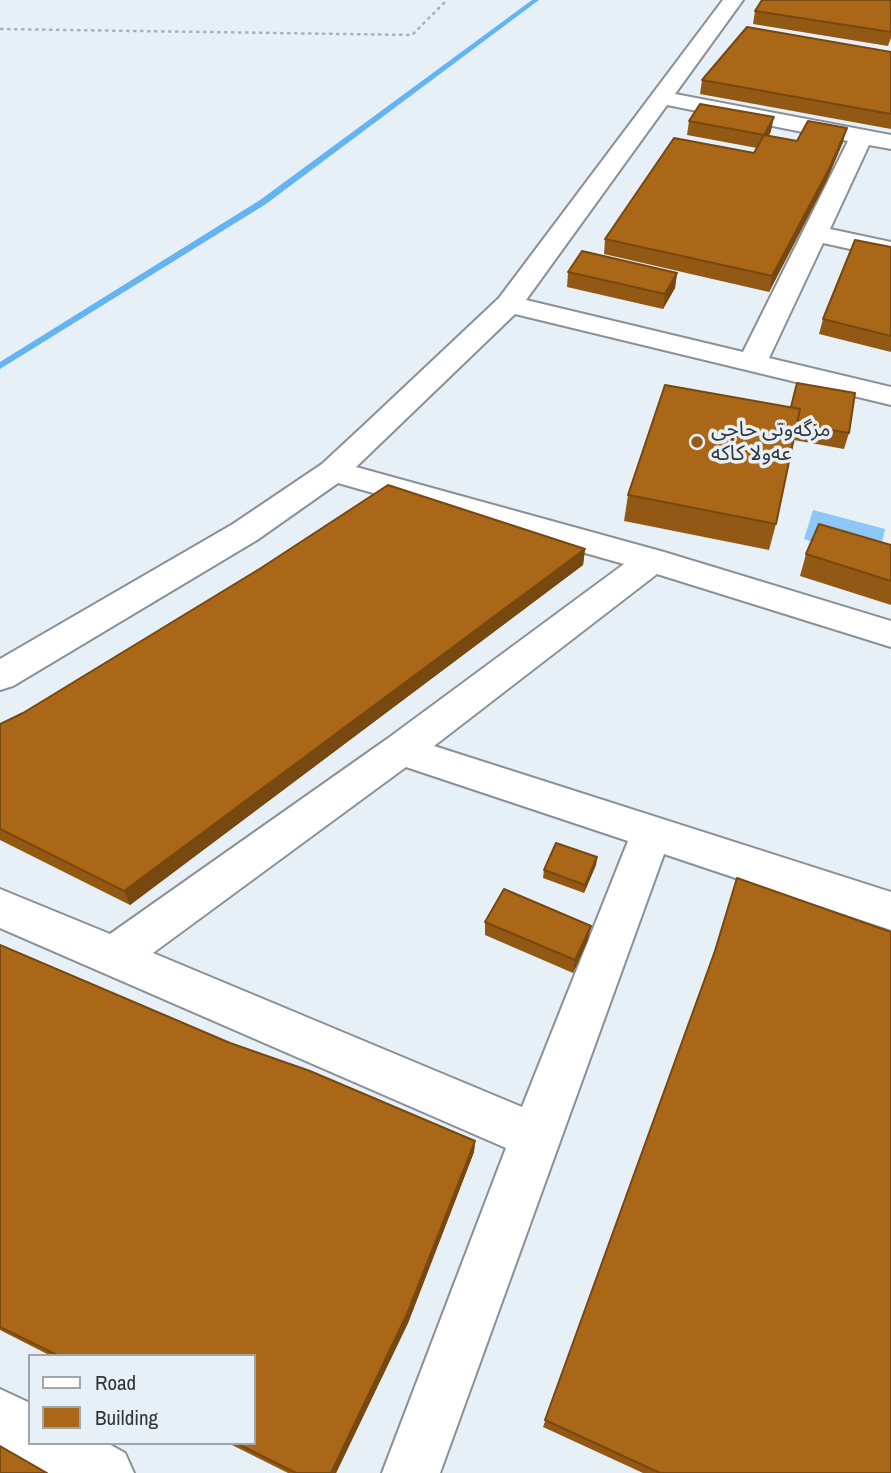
<!DOCTYPE html>
<html>
<head>
<meta charset="utf-8">
<style>
	body { margin:0 }
	#map { position:relative; width:891px; height:1473px; overflow:hidden; background:#e8f0f7; font-family:"Archivo Narrow",sans-serif }
	canvas { display:block }
	.legend { position:absolute; left:28px; top:1354px; width:228px; height:91px; box-sizing:border-box; background:#e8f0f7; border:2px solid #9fa6ab; margin:0; padding:9px 12px; list-style:none; font-size:21px; color:#323638 }
	.legend li { display:flex; align-items:center; gap:14px; height:35px }
	.legend b { width:35px; border:2px solid #9fa6ab }
</style>
</head>
<body>
<div id="map">
<canvas width="891" height="1473"></canvas>
<ul class="legend">
<li><b style="height:9px;background:#fff"></b>Road</li>
<li><b style="height:19px;background:#aa6717"></b>Building</li>
</ul>
</div>
<script>
const ctx = document.querySelector('canvas').getContext('2d');
ctx.lineJoin = 'round';
function paint(path, color) {
  ctx.fillStyle = color;
  ctx.fill(path, 'evenodd');
}
function trace(path, color, width, dash) {
  ctx.strokeStyle = color;
  ctx.lineWidth = width;
  ctx.lineCap = dash ? 'butt' : 'round';
  ctx.setLineDash(dash || []);
  ctx.stroke(path);
}
function write(font, color, halo, rows, align = 'center') {
  ctx.font = font + ' "Archivo Narrow","Noto Sans Arabic",sans-serif';
  ctx.lineWidth = 7;
  ctx.setLineDash([]);
  ctx.textBaseline = 'middle';
  ctx.strokeStyle = halo;
  ctx.fillStyle = color;
  for (const [text, x, y, turn = 0] of rows) {
    ctx.save();
    ctx.translate(x, y);
    ctx.rotate((+turn || 0) * Math.PI / 180);
    ctx.textAlign = isNaN(turn) ? turn : align;
    if (halo) ctx.strokeText(text, 0, 0);
    ctx.fillText(text, 0, 0);
    ctx.restore();
  }
}
const green = new Path2D(`
	M813,510L885,529L877,564L804,539Z`);
const stream = new Path2D(`
	M532,0H539L266,204L0,369V362L260,200Z`);
const path = new Path2D(`
	M0,29L412,35L447,0`);
const minor = new Path2D(`
	M723,0H743L675,94L891,135V149L869,145L830,229L891,242V258L823,243L769,358L891,387V405L515,314L356,467L664,552L891,621V647L657,574L434,746L891,892V930L664,854L440,1473H382L506,1148L0,928V889L110,934L387,739L624,564L338,483L257,540L13,686L0,690V659L233,524L322,464L363,426L499,298ZM667,105L848,141L743,352L526,300ZM406,767L628,841L522,1107L153,953Z
	M0,1389L30,1403V1443H107L125,1453L134,1473H47L0,1447Z`);
const wall = new Path2D(`
	M891,0V38L888,46L753,24L755,11Z
	M891,52V129L700,94L702,80Z
	M689,121L771,131L769,136L797,141L843,142L826,182L769,292L604,254L605,239L754,153L757,148L687,135Z
	M891,247V352L819,334L823,319Z
	M568,272L677,273L675,288L663,309L567,287Z
	M791,407L849,433L844,449L794,440L776,524L769,550L624,521L628,495Z
	M891,545V605L800,576L806,554Z
	M585,549L583,565L130,905L0,840V724Z
	M597,857L596,865L584,893L543,878L544,870Z
	M737,878L891,1473H643L543,1427L711,961Z
	M485,922L588,940L573,973L485,935Z
	M0,945L230,1043L475,1141L474,1152L408,1323L336,1473H288L228,1443H254V1356H51L0,1330Z`);
const shadedWall = new Path2D(`
	M774,117L771,131L761,149L764,135Z
	M847,128L843,142L826,182L769,292L772,276Z
	M677,273L675,288L663,309L665,294Z
	M585,549L583,565L130,905L124,891Z
	M597,857L596,865L584,893L585,885Z
	M591,926L588,940L573,973L575,960Z
	M475,1141L474,1152L408,1323L336,1473H331Z`);
const building = new Path2D(`
	M762,0H891V32L755,11Z
	M747,27L891,52V114L702,80Z
	M700,104L774,117L764,135L689,121Z
	M808,121L847,128L830,167L772,276L605,239L674,138L754,153L764,135L797,141Z
	M855,240L891,247V336L823,319Z
	M582,251L677,273L665,294L568,272Z
	M797,383L855,393L849,433L797,424L800,409L791,407Z
	M665,385L800,409L776,524L628,495Z
	M388,485L585,549L124,891L0,829V724L23,713L261,568Z
	M819,524L891,545V581L806,554Z
	M556,843L597,857L585,885L544,870Z
	M737,878L891,932V1473H660L545,1420L715,951Z
	M504,889L591,926L575,960L485,922Z
	M0,945L230,1043L310,1071L475,1141L407,1314L331,1473H296L236,1443H254V1356H59L0,1327Z
	M0,1446L47,1473H0Z`);
const markers = [
	[697,442,7,"#965b1a"]
];
const poiNames = [
	["مزگەوتی حاجی",711,430],
	["عەولا کاکە",711,454]
];
paint(green, '#8dc7f8');
paint(stream, '#64b4f4');
trace(minor, '#899097', 4);
trace(path, '#abb2b7', 2.5, [3.5, 3.5]);
paint(minor, '#fff');
paint(wall, '#925914');
paint(shadedWall, '#774810');
paint(building, '#aa6717');
trace(building, '#774810', 2);
for (const [x, y, r, color] of markers) {
  const dot = new Path2D();
  dot.arc(x, y, r, 0, 2 * Math.PI);
  ctx.fillStyle = color;
  ctx.fill(dot);
  trace(dot, '#e8f0f7', 2.5);
}
write('21px', '#323638', '#e8f0f7', poiNames, 'left');
</script>
</body>
</html>
